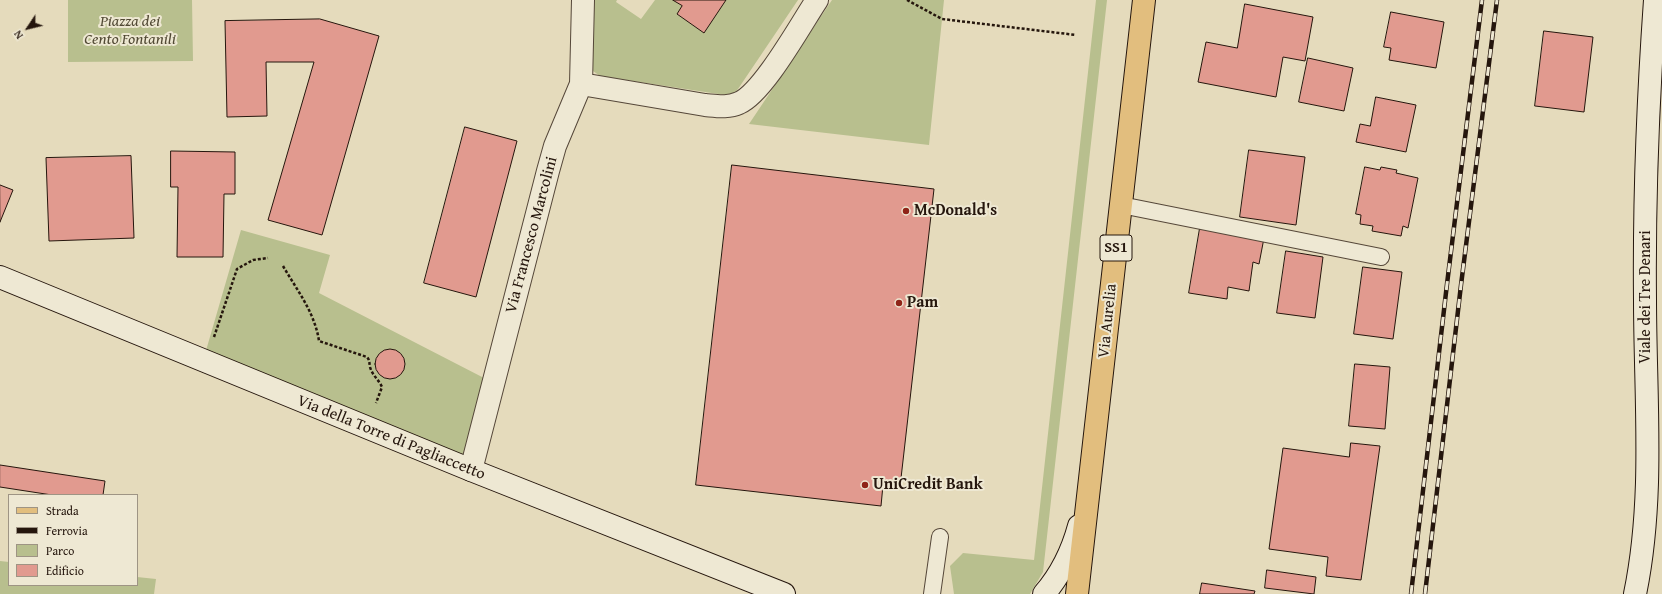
<!DOCTYPE html>
<html>
<head>
<meta charset="utf-8">
<style>
	body { margin:0 }
	#map { position:relative; width:1662px; height:594px; overflow:hidden; background:#e5dbbc; font-family:"Gentium Book Plus",serif }
	canvas { display:block }
	.legend { position:absolute; left:8px; top:494px; width:130px; height:92px; box-sizing:border-box; background:#eee8d3; border:1px solid #9e9484; margin:0; padding:5px 7px; list-style:none; font-size:12px; color:#25160d }
	.legend li { display:flex; align-items:center; gap:8px; height:20px }
	.legend b { width:20px; border:1px solid #9e9484 }
	.north { position:absolute; left:8px; top:8px; width:40px; height:40px; -webkit-text-stroke:3px #eee8d3; paint-order:stroke; rotate:235deg; font-size:11px; font-weight:700; line-height:16px; text-align:center; color:#25160d }
	.north::after { content:''; display:block; margin:auto; width:14px; height:18px; background:#25160d; clip-path:polygon(50% 0,100% 100%,50% 72%,0 100%) }
</style>
</head>
<body>
<div id="map">
<canvas width="1662" height="594"></canvas>
<ul class="legend">
<li><b style="height:5px;background:#e2be7e"></b>Strada</li>
<li><b style="height:5px;background:#25160d"></b>Ferrovia</li>
<li><b style="height:11px;background:#b8bf8e"></b>Parco</li>
<li><b style="height:11px;background:#e19a8f"></b>Edificio</li>
</ul>
<div class="north">N</div>
</div>
<script>
const ctx = document.querySelector('canvas').getContext('2d');
ctx.lineJoin = 'round';
function paint(path, color) {
  ctx.fillStyle = color;
  ctx.fill(path, 'evenodd');
}
function trace(path, color, width, dash) {
  ctx.strokeStyle = color;
  ctx.lineWidth = width;
  ctx.lineCap = dash ? 'butt' : 'round';
  ctx.setLineDash(dash || []);
  ctx.stroke(path);
}
function write(font, color, halo, rows, align = 'center') {
  ctx.font = font + ' "Gentium Book Plus",serif';
  ctx.lineWidth = 4;
  ctx.setLineDash([]);
  ctx.textBaseline = 'middle';
  ctx.strokeStyle = halo;
  ctx.fillStyle = color;
  for (const [text, x, y, turn = 0] of rows) {
    ctx.save();
    ctx.translate(x, y);
    ctx.rotate((+turn || 0) * Math.PI / 180);
    ctx.textAlign = isNaN(turn) ? turn : align;
    if (halo) ctx.strokeText(text, 0, 0);
    ctx.fillText(text, 0, 0);
    ctx.restore();
  }
}
const green = new Path2D(`
	M68,0H192L193,61L68,62Z
	M592,0H617L616,2L641,19L655,0H673L682,6L677,14L704,33L726,0H798L738,89L733,94L725,95L600,76L593,71L590,64Z
	M832,0H944L929,145L749,124Z
	M1096,0H1107L1043,572L1030,594H954L950,566L963,553L1034,560Z
	M241,230L330,255L319,293L484,378L464,456L205,354Z
	M0,561L9,562V585H137V577L156,579L154,594H0Z`);
const building = new Path2D(`
	M673,0H726L704,33L677,14L682,6Z
	M1245,4L1313,17L1305,61L1283,57L1276,97L1198,82L1206,42L1237,48Z
	M1391,12L1444,22L1436,68L1389,60L1391,48L1384,47Z
	M320,19L379,36L322,235L268,220L314,62H266L267,116L227,117L225,21Z
	M1544,31L1593,37L1584,112L1535,106Z
	M1308,58L1353,68L1344,111L1299,102Z
	M1376,97L1416,105L1406,152L1356,142L1360,124L1370,126Z
	M465,127L517,141L476,297L424,283Z
	M1249,150L1305,157L1296,225L1240,217Z
	M171,151L235,152V194H224L223,257H177L178,187H171Z
	M131,156L134,238L49,241L46,158Z
	M732,165L934,189L900,487L883,485L881,506L696,485Z
	M1365,167L1380,170L1381,167L1397,170L1396,173L1418,178L1408,228L1403,226L1401,236L1372,231L1373,226L1360,224L1361,215L1356,214Z
	M0,185L13,190L0,222Z
	M1200,228L1264,238L1259,264L1253,262L1249,291L1228,287L1227,299L1189,293Z
	M1286,251L1323,257L1315,318L1277,313Z
	M1363,267L1402,272L1393,339L1354,334Z
	M375 364a15 15 0 1 1 30 0a15 15 0 1 1-30 0Z
	M1355,364L1390,367L1385,429L1349,426Z
	M1351,443L1380,446L1361,580L1326,576L1328,557L1269,549L1283,448L1349,457Z
	M0,465L105,481L103,495H52L0,487Z
	M1267,570L1316,577L1314,594L1265,588Z
	M1202,583L1255,591L1254,594H1200Z`);
const path = new Path2D(`
	M907,0L942,19L1076,35
	M283,266C297,290 315,313 319,341L367,357C370,361 369,362 370,367C372,375 379,380 382,387L376,403
	M214,337L237,269L253,260L268,258`);
const lane = new Path2D(`
	M1121,205L1381,257
	M932,594L940,537`);
const street = new Path2D(`
	M581,84L705,105C717,106 728,108 739,103C763,93 801,24 817,0
	M471,470L548,171L555,146L581,84L583,0`);
const secondary = new Path2D(`
	M0,277L471,470L784,594
	M1044,594C1062,573 1072,552 1079,526
	M1635,594C1655,497 1645,397 1645,299C1644,199 1648,99 1655,0`);
const primary = new Path2D(`
	M1077,594L1144,0`);
const rail = new Path2D(`
	M1411,594L1447,284L1482,0
	M1425,594L1461,285L1497,0`);
const markers = [
	[906,211,4,"#8f2418"],
	[899,303,4,"#8f2418"],
	[865,485,4,"#8f2418"]
];
const shields = [
	[1116,248,32]
];
const shieldNames = [
	["SS1",1116,248]
];
const parkNames = [
	["Piazza dei",130,22],
	["Cento Fontanili",130,40]
];
const poiNames = [
	["McDonald's",914,211],
	["Pam",907,303],
	["UniCredit Bank",873,485]
];
const streetNames = [
	["Via Francesco Marcolini",532,235,-75],
	["Viale dei Tre Denari",1646,297,-90],
	["Via Aurelia",1108,321,-84],
	["Via della Torre di Pagliaccetto",391,438,22]
];
paint(green, '#b8bf8e');
paint(building, '#e19a8f');
trace(building, '#25160d', 1);
trace(lane, '#554739', 18);
trace(street, '#554739', 24);
trace(secondary, '#25160d', 24);
trace(primary, '#25160d', 24);
trace(path, '#25160d', 2.5, [3, 2]);
trace(lane, '#eee8d3', 16);
trace(street, '#eee8d3', 22);
trace(secondary, '#eee8d3', 22);
trace(primary, '#e2be7e', 22);
trace(rail, '#25160d', 4.5);
trace(rail, '#eee8d3', 3, [9]);
for (const [x, y, r, color] of markers) {
  const dot = new Path2D();
  dot.arc(x, y, r, 0, 2 * Math.PI);
  ctx.fillStyle = color;
  ctx.fill(dot);
  trace(dot, '#eee8d3', 1.5);
}
for (const [x, y, w] of shields) {
  const box = new Path2D();
  box.roundRect(x - w / 2, y - 13, w, 26, 3);
  ctx.fillStyle = '#eee8d3';
  ctx.fill(box);
  trace(box, '#25160d', 1);
}
write('bold 15px', '#25160d', null, shieldNames);
write('italic 16px', '#514934', '#eee8d3', parkNames);
write('bold 16px', '#25160d', '#eee8d3', poiNames, 'left');
write('16px', '#25160d', '#eee8d3', streetNames);
</script>
</body>
</html>
